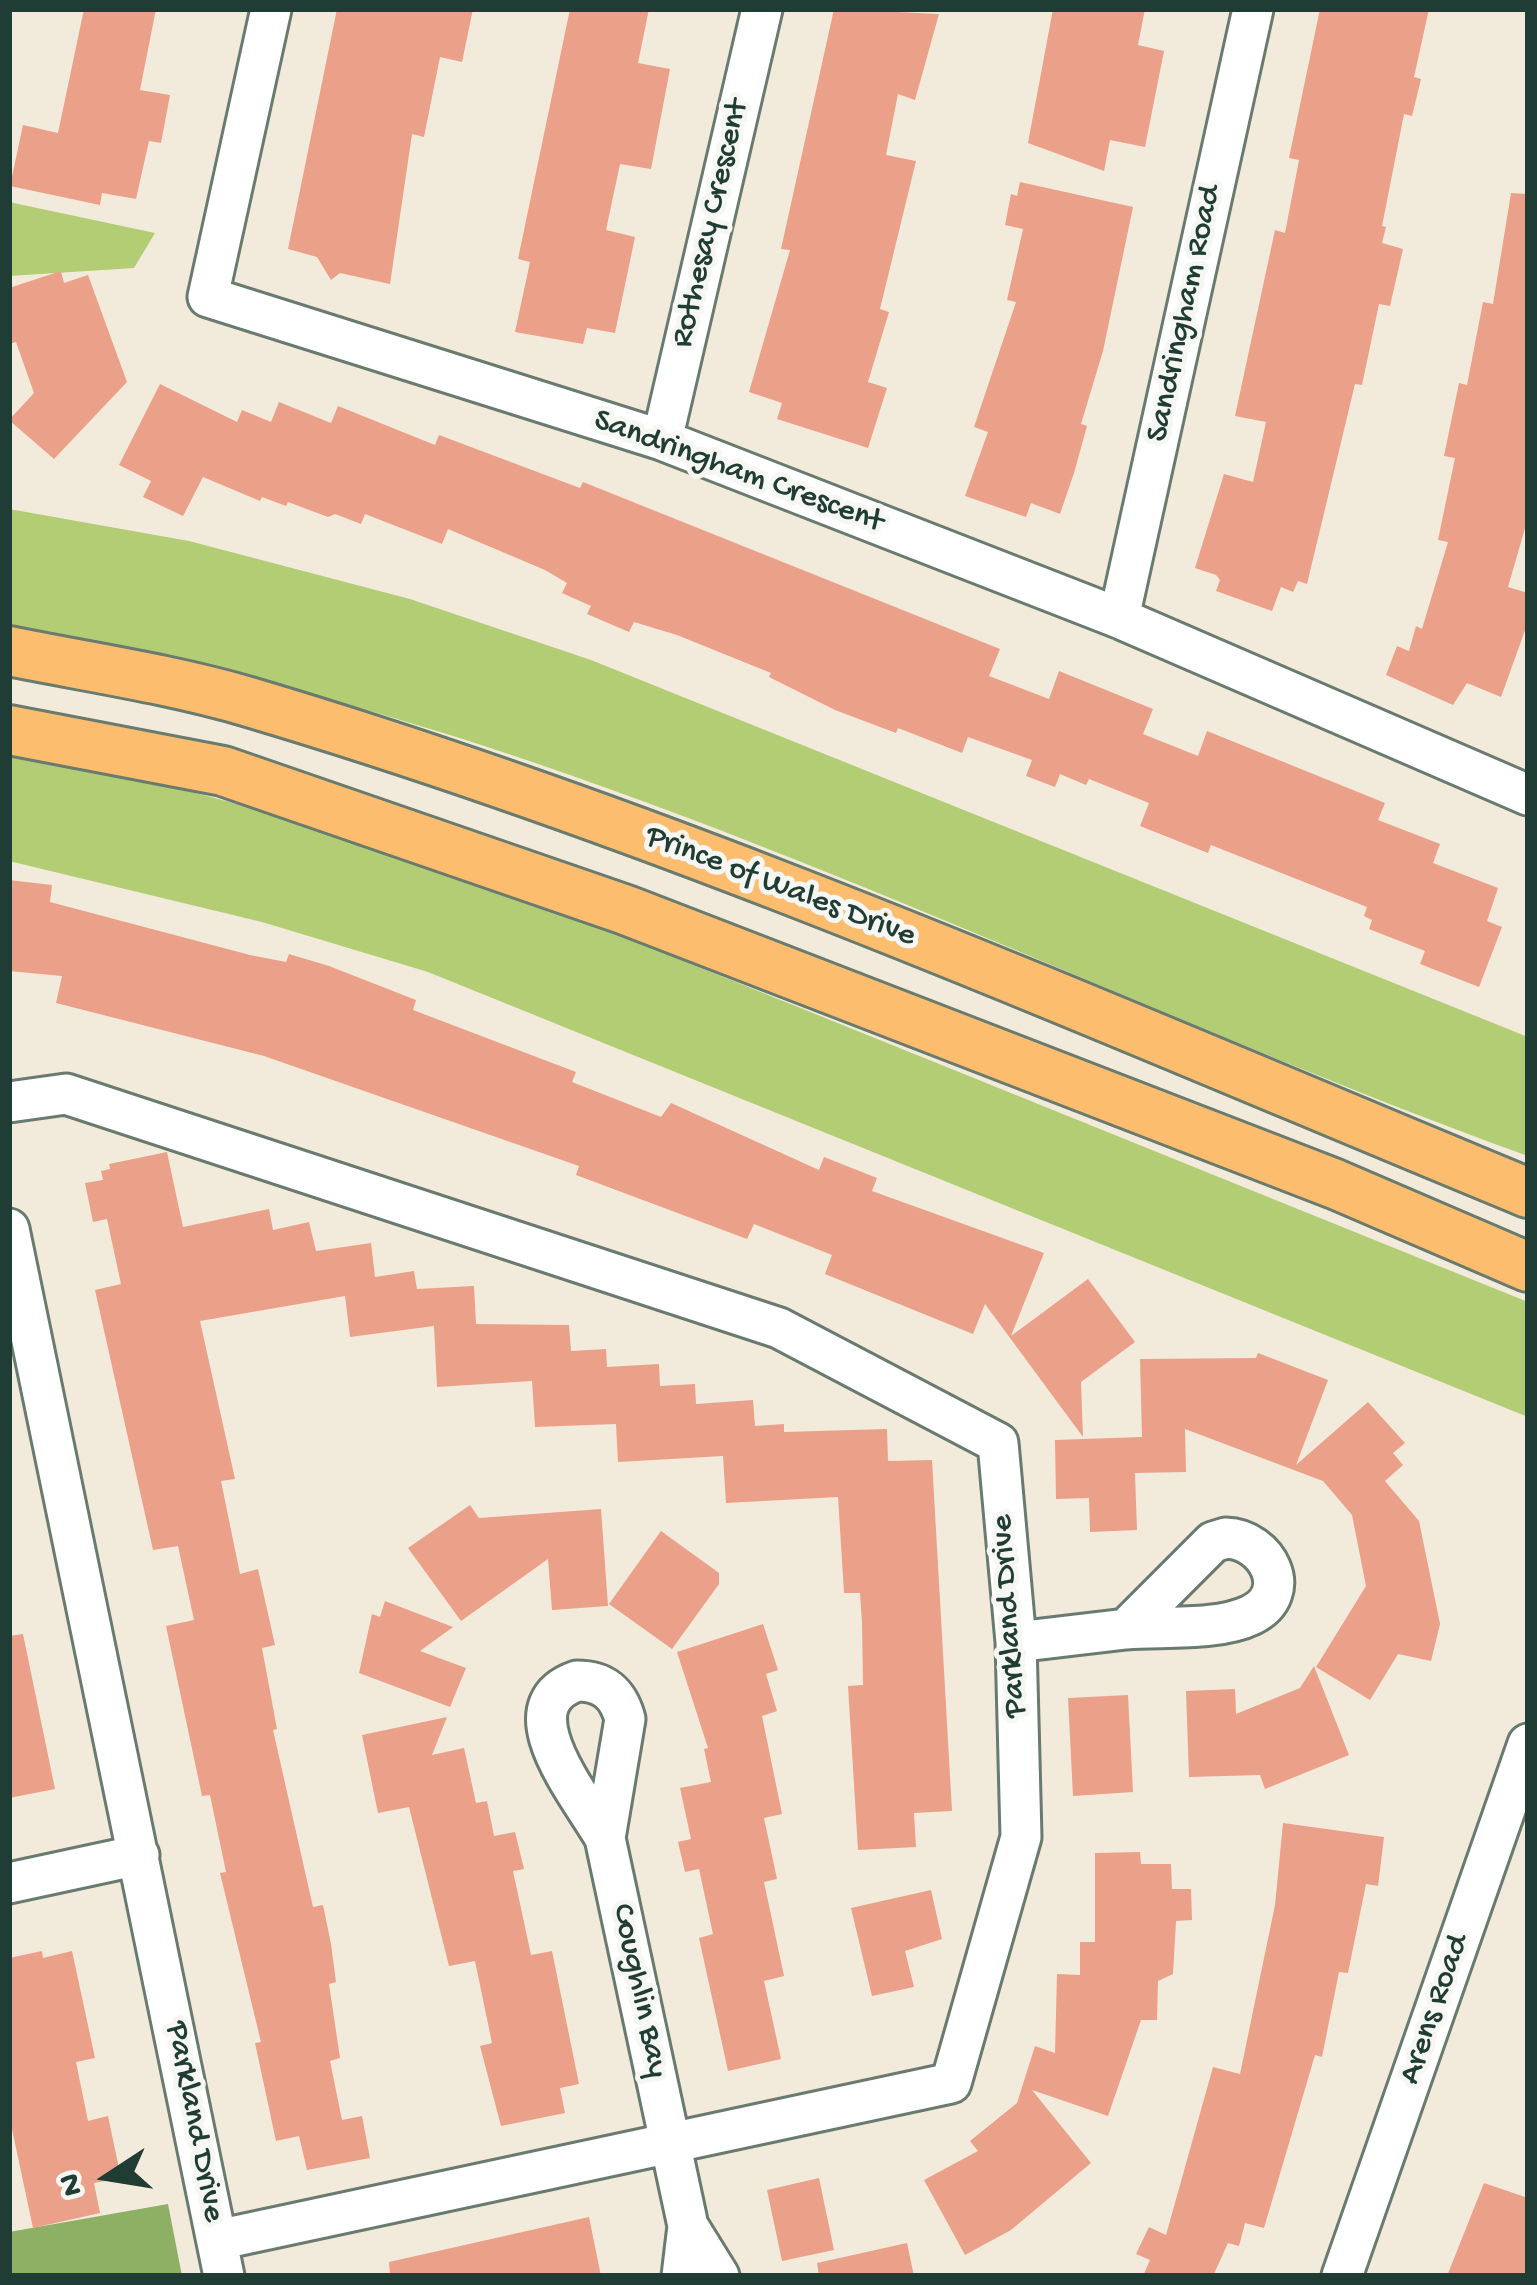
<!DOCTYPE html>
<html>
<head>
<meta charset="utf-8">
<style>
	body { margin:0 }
	#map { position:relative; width:1537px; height:2285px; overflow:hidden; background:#f2ebdb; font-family:"Gochi Hand",sans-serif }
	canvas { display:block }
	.frame { position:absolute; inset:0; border:12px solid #1f3d34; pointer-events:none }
	.north { position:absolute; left:48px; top:2117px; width:120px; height:120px; -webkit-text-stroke:9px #f6f6f2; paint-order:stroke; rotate:258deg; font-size:33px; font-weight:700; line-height:48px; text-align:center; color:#1f3d34 }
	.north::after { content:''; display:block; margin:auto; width:42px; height:54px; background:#1f3d34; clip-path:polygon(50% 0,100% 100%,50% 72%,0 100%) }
</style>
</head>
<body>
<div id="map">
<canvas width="1537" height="2285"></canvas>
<div class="frame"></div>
<div class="north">N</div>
</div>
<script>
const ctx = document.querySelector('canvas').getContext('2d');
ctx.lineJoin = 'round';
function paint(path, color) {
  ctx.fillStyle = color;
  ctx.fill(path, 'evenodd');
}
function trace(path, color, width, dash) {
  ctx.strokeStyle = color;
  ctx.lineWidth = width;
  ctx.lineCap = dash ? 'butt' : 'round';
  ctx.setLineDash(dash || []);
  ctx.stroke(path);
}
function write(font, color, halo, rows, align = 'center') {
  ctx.font = font + ' "Gochi Hand",sans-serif';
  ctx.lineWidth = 10;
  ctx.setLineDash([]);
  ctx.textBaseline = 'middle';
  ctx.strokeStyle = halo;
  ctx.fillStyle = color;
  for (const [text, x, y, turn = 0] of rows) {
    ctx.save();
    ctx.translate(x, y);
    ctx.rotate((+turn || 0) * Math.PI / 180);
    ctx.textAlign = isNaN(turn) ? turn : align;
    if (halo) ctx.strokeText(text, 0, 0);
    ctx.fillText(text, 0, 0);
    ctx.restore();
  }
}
const green = new Path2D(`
	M9,202L155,233L134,268L9,276Z
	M9,509L189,541L410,599L591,660L1528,1037V1156C1132,1013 752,817 345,704C234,673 121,652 9,629Z
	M9,755C286,797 546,905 803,1009C1045,1107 1286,1204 1528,1302V1417L428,972L262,922L9,861Z`);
const forest = new Path2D(`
	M168,2204L182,2276H9V2232Z`);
const building = new Path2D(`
	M84,9H156L140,90L170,95L161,143L149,141L136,199L102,193L100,205L10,186L23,125L58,133Z
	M337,9H473L462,62L440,57L424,137L412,134L390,284L340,273L331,280L317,257L288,249Z
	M570,9H649L638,63L670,69L651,169L620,164L606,230L635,237L615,333L587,328L583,344L515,332L530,262L518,259Z
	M834,9L939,14L915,100L898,94L886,155L916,161L880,309L889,312L868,382L887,388L868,448L777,419L782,403L749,392L790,250L781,249Z
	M1053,9H1145L1138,45L1164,51L1145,147L1110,140L1104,171L1028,143Z
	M1320,9H1429L1414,77L1421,79L1412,116L1404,114L1382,226L1386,227L1382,243L1403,249L1390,306L1379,304L1362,385L1355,384L1307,584L1298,581L1293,592L1281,587L1272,611L1216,591L1220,580L1216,575L1195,568L1224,474L1253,482L1266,422L1235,416L1275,230L1285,233L1299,160L1289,158Z
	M1020,182L1133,207L1103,351L1081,424L1087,426L1074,473L1060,514L1031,503L1026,517L965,496L988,432L974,427L1016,302L1007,300L1023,229L1005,225L1011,194L1017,196Z
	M1511,193L1528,194V518L1508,587L1528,593V622L1501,697L1467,683L1453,705L1386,675L1397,646L1409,651L1416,626L1422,629L1448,542L1438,540L1455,458L1444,456L1459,383L1467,385L1483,302L1493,304Z
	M61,271L64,283L88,275L127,382L54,459L9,420L34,393L16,342L9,344V288Z
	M160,384L237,422L242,410L271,422L279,402L331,423L338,406L435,445L439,435L580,488L583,482L1000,649L989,676L1049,699L1059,671L1153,709L1143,734L1198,756L1207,731L1385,803L1378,820L1440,844L1433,863L1498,888L1487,921L1502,927L1479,987L1420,964L1425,951L1369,929L1372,920L1364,916L1367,907L1211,845L1208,853L1140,826L1149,803L1089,779L1086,785L1060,774L1055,787L1026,776L1032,760L968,737L962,753L898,728L896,733L835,710L769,677L771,673L677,635L634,622L629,632L587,614L591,606L562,593L567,583L545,570L448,529L442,544L365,514L361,524L335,514L328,517L288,502L286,506L262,497L260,501L203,477L183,516L143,497L151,481L119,465Z
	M9,880L52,885L50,902L250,955L286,962L289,954L329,966L416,1000L413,1010L576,1072L572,1082L661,1117L671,1103L819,1170L824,1157L877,1178L872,1191L1044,1253L1011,1336L1088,1279L1135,1342L1081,1382L1083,1437L985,1304L973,1334L825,1274L832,1255L754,1224L747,1239L576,1175L579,1166L264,1056L56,1003L62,976L9,971Z
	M167,1152L183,1227L269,1209L273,1230L309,1222L316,1251L371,1243L375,1277L414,1271L417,1289L474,1286L476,1324L569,1325L571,1351L606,1349L607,1367L659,1364L660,1386L695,1384L696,1404L753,1400L755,1426L784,1424V1432L887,1429L888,1461L932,1460L952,1811L914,1813L916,1847L858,1850L848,1686L863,1685L862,1623L860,1593H844L838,1497L726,1503L723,1456L618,1462L616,1424L535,1427L532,1381L437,1387L434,1326L350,1337L345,1296L200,1321L235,1479L221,1481L240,1574L258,1569L275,1645L262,1648L277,1729L273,1730L313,1907L323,1905L331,1944L336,1982L329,1984L340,2058L330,2061L342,2120L362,2116L370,2158L307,2170L299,2136L276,2141L255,2043L261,2042L220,1873L226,1872L210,1795L202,1796L166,1626L194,1620L178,1546L153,1550L95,1290L121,1284L107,1219L93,1222L85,1183L103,1180L101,1171L110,1169L109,1164Z
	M1258,1353L1328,1380L1296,1465L1368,1402L1405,1443L1393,1453L1403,1465L1385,1481L1419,1521L1440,1624L1431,1661L1398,1654L1370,1700L1316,1667L1366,1586L1352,1515L1323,1481L1185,1429L1186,1472L1135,1473L1137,1530L1090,1532L1089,1498L1056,1499L1055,1440L1142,1437L1140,1359L1256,1358Z
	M470,1505L479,1518L601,1509L608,1606L552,1610L548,1559L461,1621L408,1548Z
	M661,1531L719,1573V1584L672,1649L609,1604Z
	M385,1601L453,1627L420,1651L466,1668L450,1707L359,1673L372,1614L380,1617Z
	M763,1624L778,1670L766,1674L777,1711L762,1716L782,1814L764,1818L777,1879L764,1882L784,1976L764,1981L781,2059L728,2071L699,1938L713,1934L699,1869L685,1872L678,1842L691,1839L680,1788L711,1782L704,1749L708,1748L677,1652Z
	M23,1634L55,1789L9,1798V1636Z
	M1314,1666L1349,1755L1265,1789L1260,1775L1189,1777L1186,1691L1235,1689L1236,1714L1300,1688Z
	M1128,1695L1133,1792L1073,1796L1068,1698Z
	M447,1717L432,1755L464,1748L476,1803L487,1801L494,1836L515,1832L524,1869L513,1871L531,1955L552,1951L579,2084L560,2088L565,2113L501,2126L480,2046L492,2043L475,1961L449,1966L409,1807L378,1813L362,1735Z
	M1283,1823L1384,1837L1378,1886L1366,1884L1348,1973L1339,1972L1322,2057L1315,2055L1264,2228L1245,2223L1239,2246L1228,2243L1213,2276H1143L1150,2260L1136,2254L1149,2227L1166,2235L1213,2067L1240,2074L1275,1905Z
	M1140,1852L1141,1864H1171L1172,1889H1191L1192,1920L1176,1921L1173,1974L1158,1981L1157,2020H1141L1108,2116L1032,2090L1091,2163L1011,2230L965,2255L924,2180L978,2151L970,2141L1017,2103L1035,2046L1055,2053L1057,1974L1080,1975V1942H1095V1853Z
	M931,1890L942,1939L905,1951L914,1987L872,1996L851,1908Z
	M42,1951L43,1958L72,1951L95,2058L76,2062L88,2121L108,2116L121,2178L94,2183L100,2213L33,2228L9,2115V1958Z
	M819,2178L834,2250L782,2261L767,2190Z
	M1484,2183L1528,2198V2276H1447Z
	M589,2217L601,2276H390L389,2262Z
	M907,2243L914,2276H819L817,2263Z`);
const minor = new Path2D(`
	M271,9L208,297L662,440L1119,618L1528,795
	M662,440L762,9
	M1119,618L1253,9
	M9,1102L66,1094L779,1328L998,1443L1016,1642L1021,1837L951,2083L217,2240
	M9,1229L224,2276
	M1226,1538C1267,1539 1296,1593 1251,1615C1218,1631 1162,1626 1126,1629L1213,1542Z
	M1016,1642L1126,1629
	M577,1681C603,1681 618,1693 625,1719L605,1838C582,1797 504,1706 577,1681Z
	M605,1838L688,2226
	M9,1883L139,1855
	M682,2276L688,2226L719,2276
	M1342,2276L1528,1744`);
const major = new Path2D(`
	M9,651C88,667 171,679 249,702C687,832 1106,1019 1528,1193
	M9,730L223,771L626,910L1335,1184L1528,1267`);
const streetNames = [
	["Rothesay Crescent",712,224,-77],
	["Sandringham Road",1186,314,-78],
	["Sandringham Crescent",738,473,20],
	["Prince of Wales Drive",780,888,21],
	["Parkland Drive",1011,1616,-94],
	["Coughlin Bay",638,1991,78],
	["Arens Road",1436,2010,-71],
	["Parkland Drive",193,2122,79]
];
paint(green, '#b2cd73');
paint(forest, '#8db065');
paint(building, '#eba089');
trace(minor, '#697a6e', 45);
trace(major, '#697a6e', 54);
trace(minor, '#fff', 39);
trace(major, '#fcbd6f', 48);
write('33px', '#1f3d34', '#f6f6f2', streetNames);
</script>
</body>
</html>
